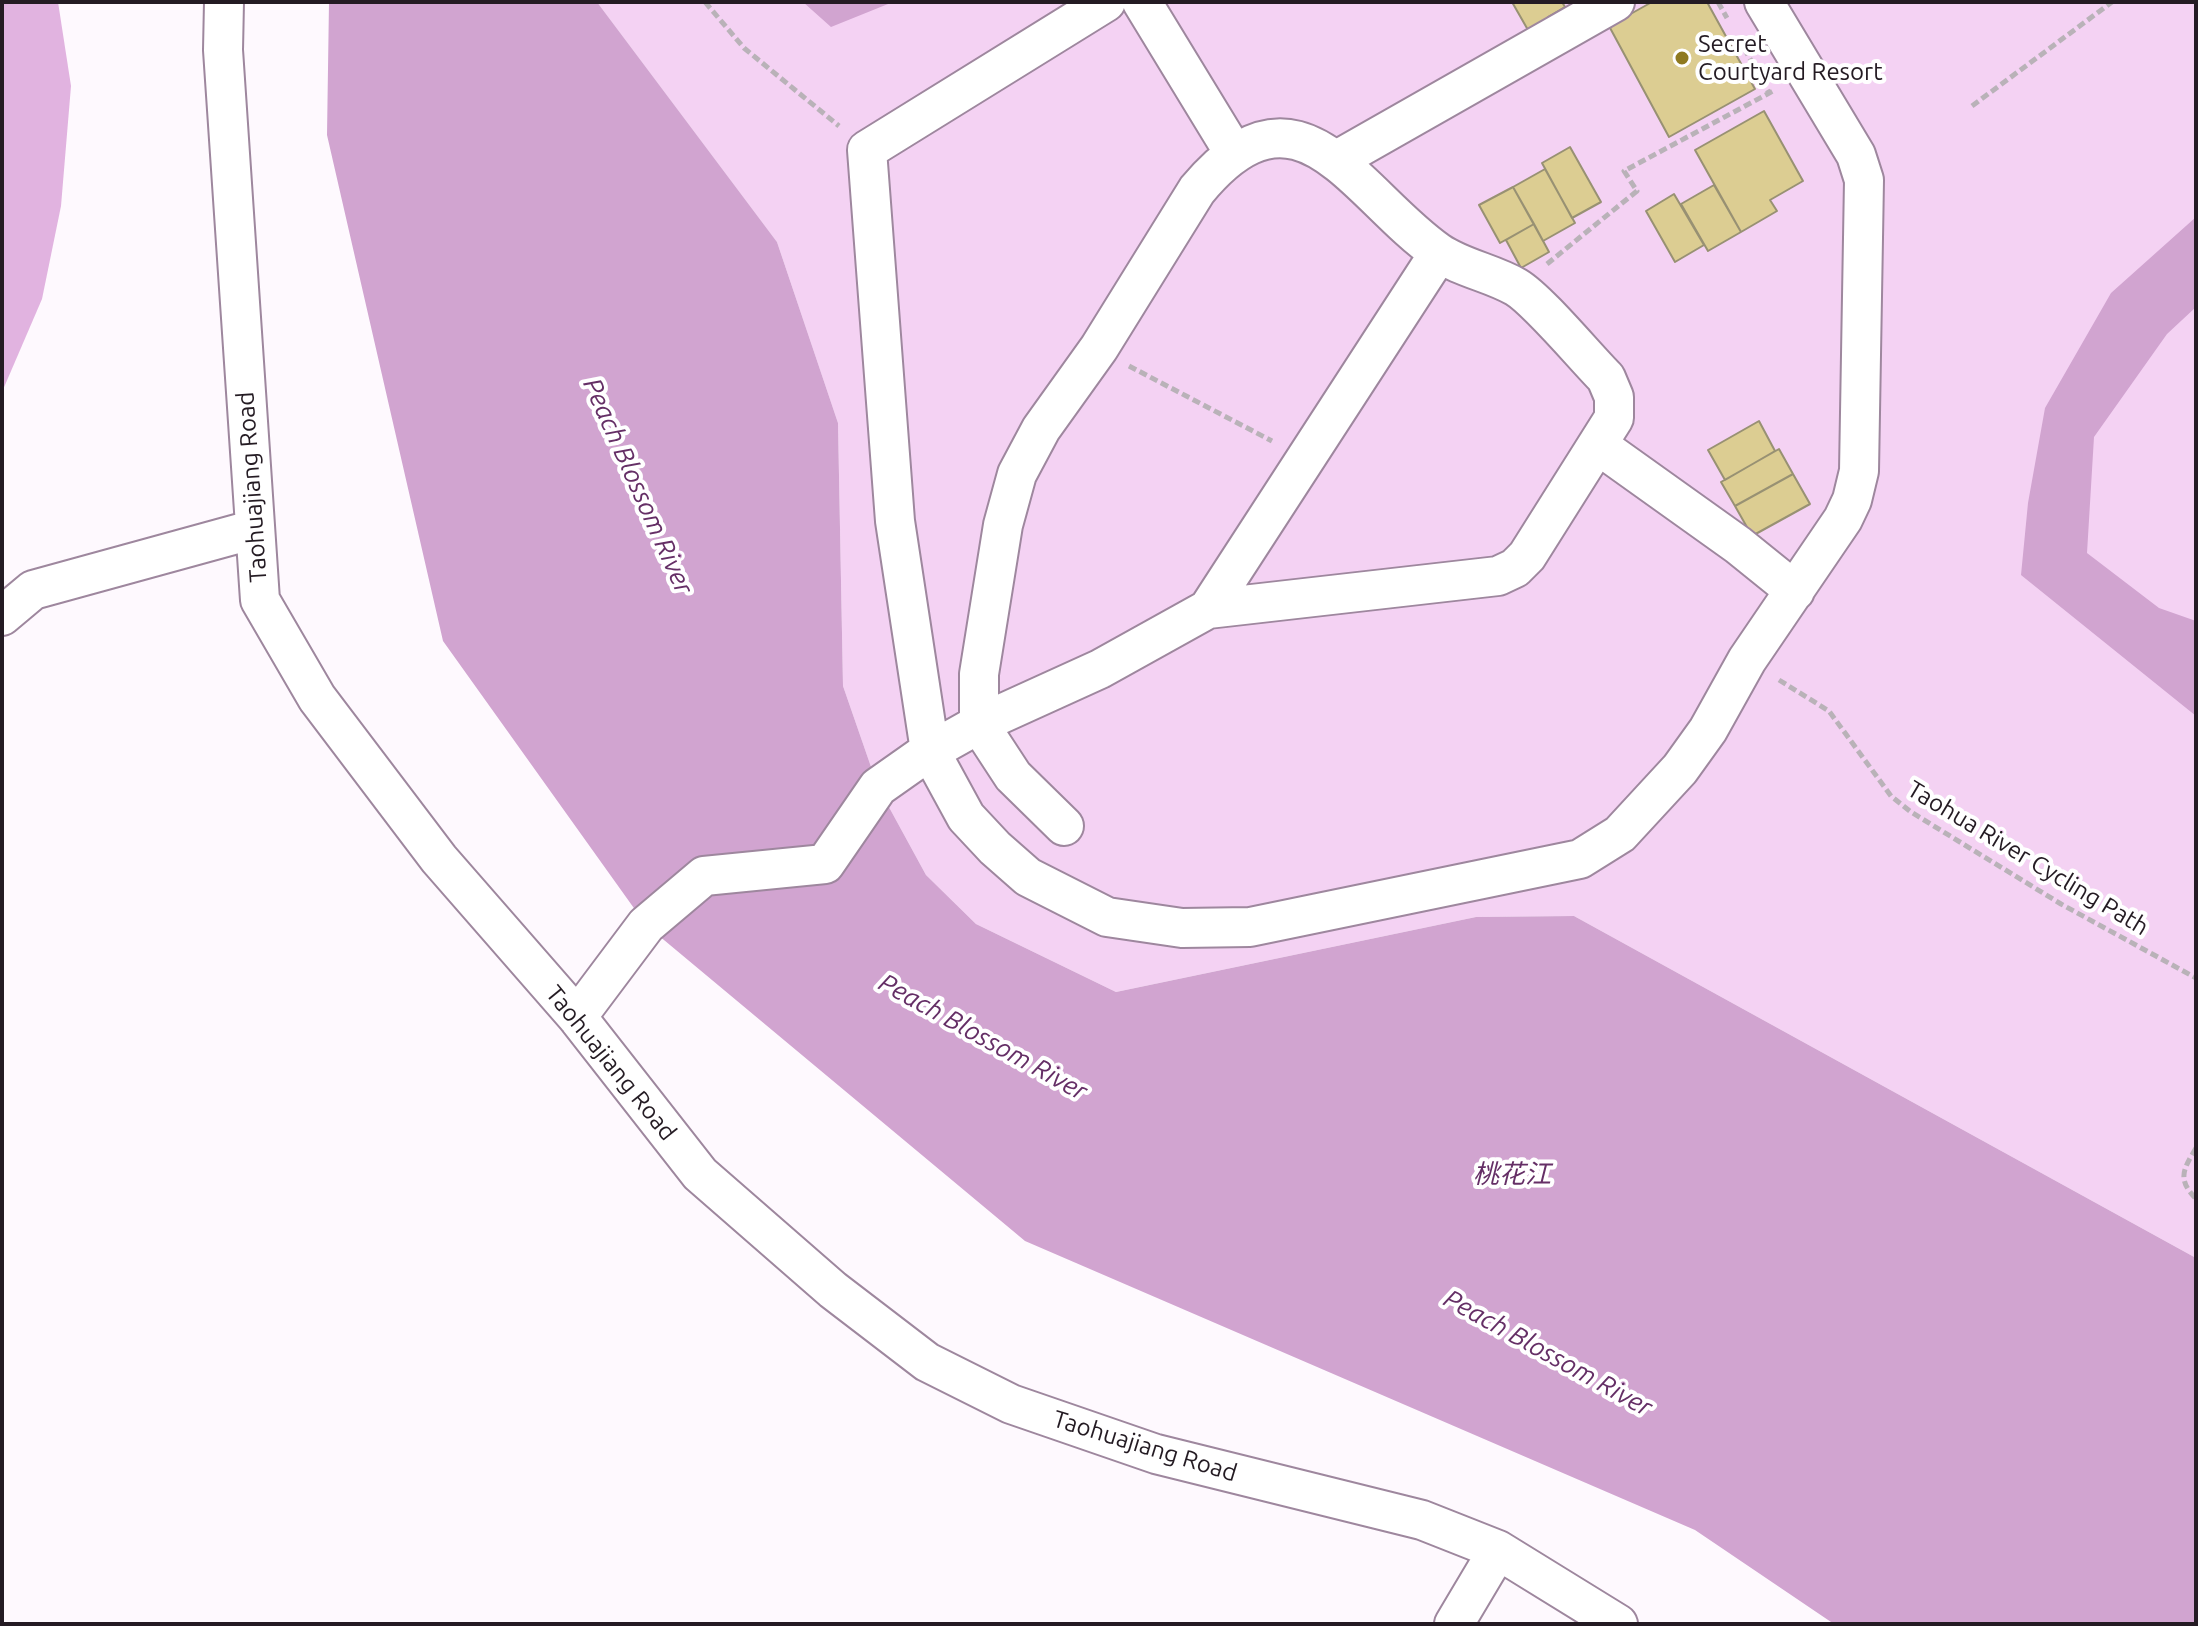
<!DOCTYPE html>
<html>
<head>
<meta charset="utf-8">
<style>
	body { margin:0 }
	#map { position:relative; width:2198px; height:1626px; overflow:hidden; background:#fef9fe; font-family:Ubuntu,sans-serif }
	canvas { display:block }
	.frame { position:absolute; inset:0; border:4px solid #241b23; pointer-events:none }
</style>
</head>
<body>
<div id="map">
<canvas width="2198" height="1626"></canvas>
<div class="frame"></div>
</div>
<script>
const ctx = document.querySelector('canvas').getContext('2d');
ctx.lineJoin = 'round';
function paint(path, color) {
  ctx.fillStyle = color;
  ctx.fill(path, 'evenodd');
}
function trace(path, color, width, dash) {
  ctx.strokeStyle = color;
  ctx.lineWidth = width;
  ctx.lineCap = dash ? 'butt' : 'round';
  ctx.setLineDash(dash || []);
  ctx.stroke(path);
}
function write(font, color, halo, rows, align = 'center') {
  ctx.font = font + ' Ubuntu,"Noto Sans SC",sans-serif';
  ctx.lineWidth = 8;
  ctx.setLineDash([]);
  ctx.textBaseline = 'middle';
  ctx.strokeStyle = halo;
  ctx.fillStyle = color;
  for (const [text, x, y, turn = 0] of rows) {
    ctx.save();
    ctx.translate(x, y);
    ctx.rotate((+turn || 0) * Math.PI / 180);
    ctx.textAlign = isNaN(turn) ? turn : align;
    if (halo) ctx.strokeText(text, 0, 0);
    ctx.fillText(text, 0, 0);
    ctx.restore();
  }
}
const green = new Path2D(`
	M597,2H2196V1258L1574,916L1476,917L1116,992L976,924L926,875L878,787L843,686L838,423L777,242Z`);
const forest = new Path2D(`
	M2,2H58L71,86L61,206L42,299L2,392Z`);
const water = new Path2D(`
	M329,2H597L777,242L838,423L843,686L878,787L926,875L976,924L1116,992L1476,917L1574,916L2196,1258V1624H1834L1695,1530L1025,1241L646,925L443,641L327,135Z
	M803,2H893L831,27Z
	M2196,217V307L2167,334L2094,437L2087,553L2159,608L2196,621V716L2021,575L2028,503L2045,408L2111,293Z`);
const building = new Path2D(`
	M1512,2H1562L1565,7L1548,17L1553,26L1532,37Z
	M1652,2H1707L1755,89L1669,137L1609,26Z
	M1764,111L1803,181L1770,200L1777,211L1741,232L1695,150Z
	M1570,147L1601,202L1572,218L1542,163Z
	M1545,169L1575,223L1543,241L1513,187Z
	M1714,185L1741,232L1708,251L1681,204Z
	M1513,187L1534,224L1500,243L1479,205Z
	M1674,194L1704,245L1675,262L1646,211Z
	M1534,224L1549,252L1521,268L1506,240Z
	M1759,421L1775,451L1725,480L1708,450Z
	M1779,449L1793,474L1735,506L1721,482Z
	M1793,474L1810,504L1752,536L1735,506Z`);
const path = new Path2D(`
	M705,2L744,48L839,126
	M1718,2L1727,18
	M1744,48L1769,93
	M1972,106L2112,2
	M1547,264L1637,191L1624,171L1773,91
	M1129,366L1272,441
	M1779,680L1829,711L1891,796L1911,812L2061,904L2196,978
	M2196,1148C2183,1170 2177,1179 2196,1199`);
const minor = new Path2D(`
	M224,2L223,50L260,600L317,698L439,859L577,1017L700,1174L833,1290L927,1362L1011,1404L1156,1454L1422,1520L1498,1550L1618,1624
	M1106,2L867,150L895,521L930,751L966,817L995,848L1028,877L1107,917L1182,928L1250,927L1580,859L1620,834L1680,769L1708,730L1747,660L1843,519L1852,500L1859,471L1864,180L1856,155L1764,2
	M1142,2L1234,153
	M1337,160L1615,2
	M1598,445L1738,545L1795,591
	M1208,609L1439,253
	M2,616L33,590L255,529
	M577,1017L646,925L704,876L825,864L878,787L922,756L979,724L1100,669L1208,609L1498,576L1515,568L1527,556L1614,418V397L1606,378C1585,357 1538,300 1516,287C1492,273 1461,268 1438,252C1355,194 1299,67 1197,190L1099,348L1041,429L1017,474L1003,525L979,674V724L1013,776L1064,826
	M1454,1624L1498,1550`);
const markers = [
	[1682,58,8,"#8f7a20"]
];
const poiNames = [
	["Secret",1698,44],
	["Courtyard Resort",1698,72]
];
const streetNames = [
	["Taohuajiang Road",252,487,-94],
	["Taohua River Cycling Path",2028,858,31],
	["Taohuajiang Road",611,1063,51],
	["Taohuajiang Road",1145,1446,17]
];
const waterNames = [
	["Peach Blossom River",638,486,66],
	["Peach Blossom River",983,1037,29],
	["桃花江",1512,1174],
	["Peach Blossom River",1548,1353,29]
];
paint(green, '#f4d2f3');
paint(forest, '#e1b3e0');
paint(water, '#d1a4d0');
paint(building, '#dccd92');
trace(building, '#989173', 2);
trace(minor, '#9e879e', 42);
trace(path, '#b9b2b8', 5, [8, 4]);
trace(minor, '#fff', 38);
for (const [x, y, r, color] of markers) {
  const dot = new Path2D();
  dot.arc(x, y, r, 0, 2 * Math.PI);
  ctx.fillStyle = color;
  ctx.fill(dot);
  trace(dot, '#fff', 3);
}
write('24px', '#241b23', '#fff', poiNames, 'left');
write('24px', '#241b23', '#fff', streetNames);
write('italic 26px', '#652f66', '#fff', waterNames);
</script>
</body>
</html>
